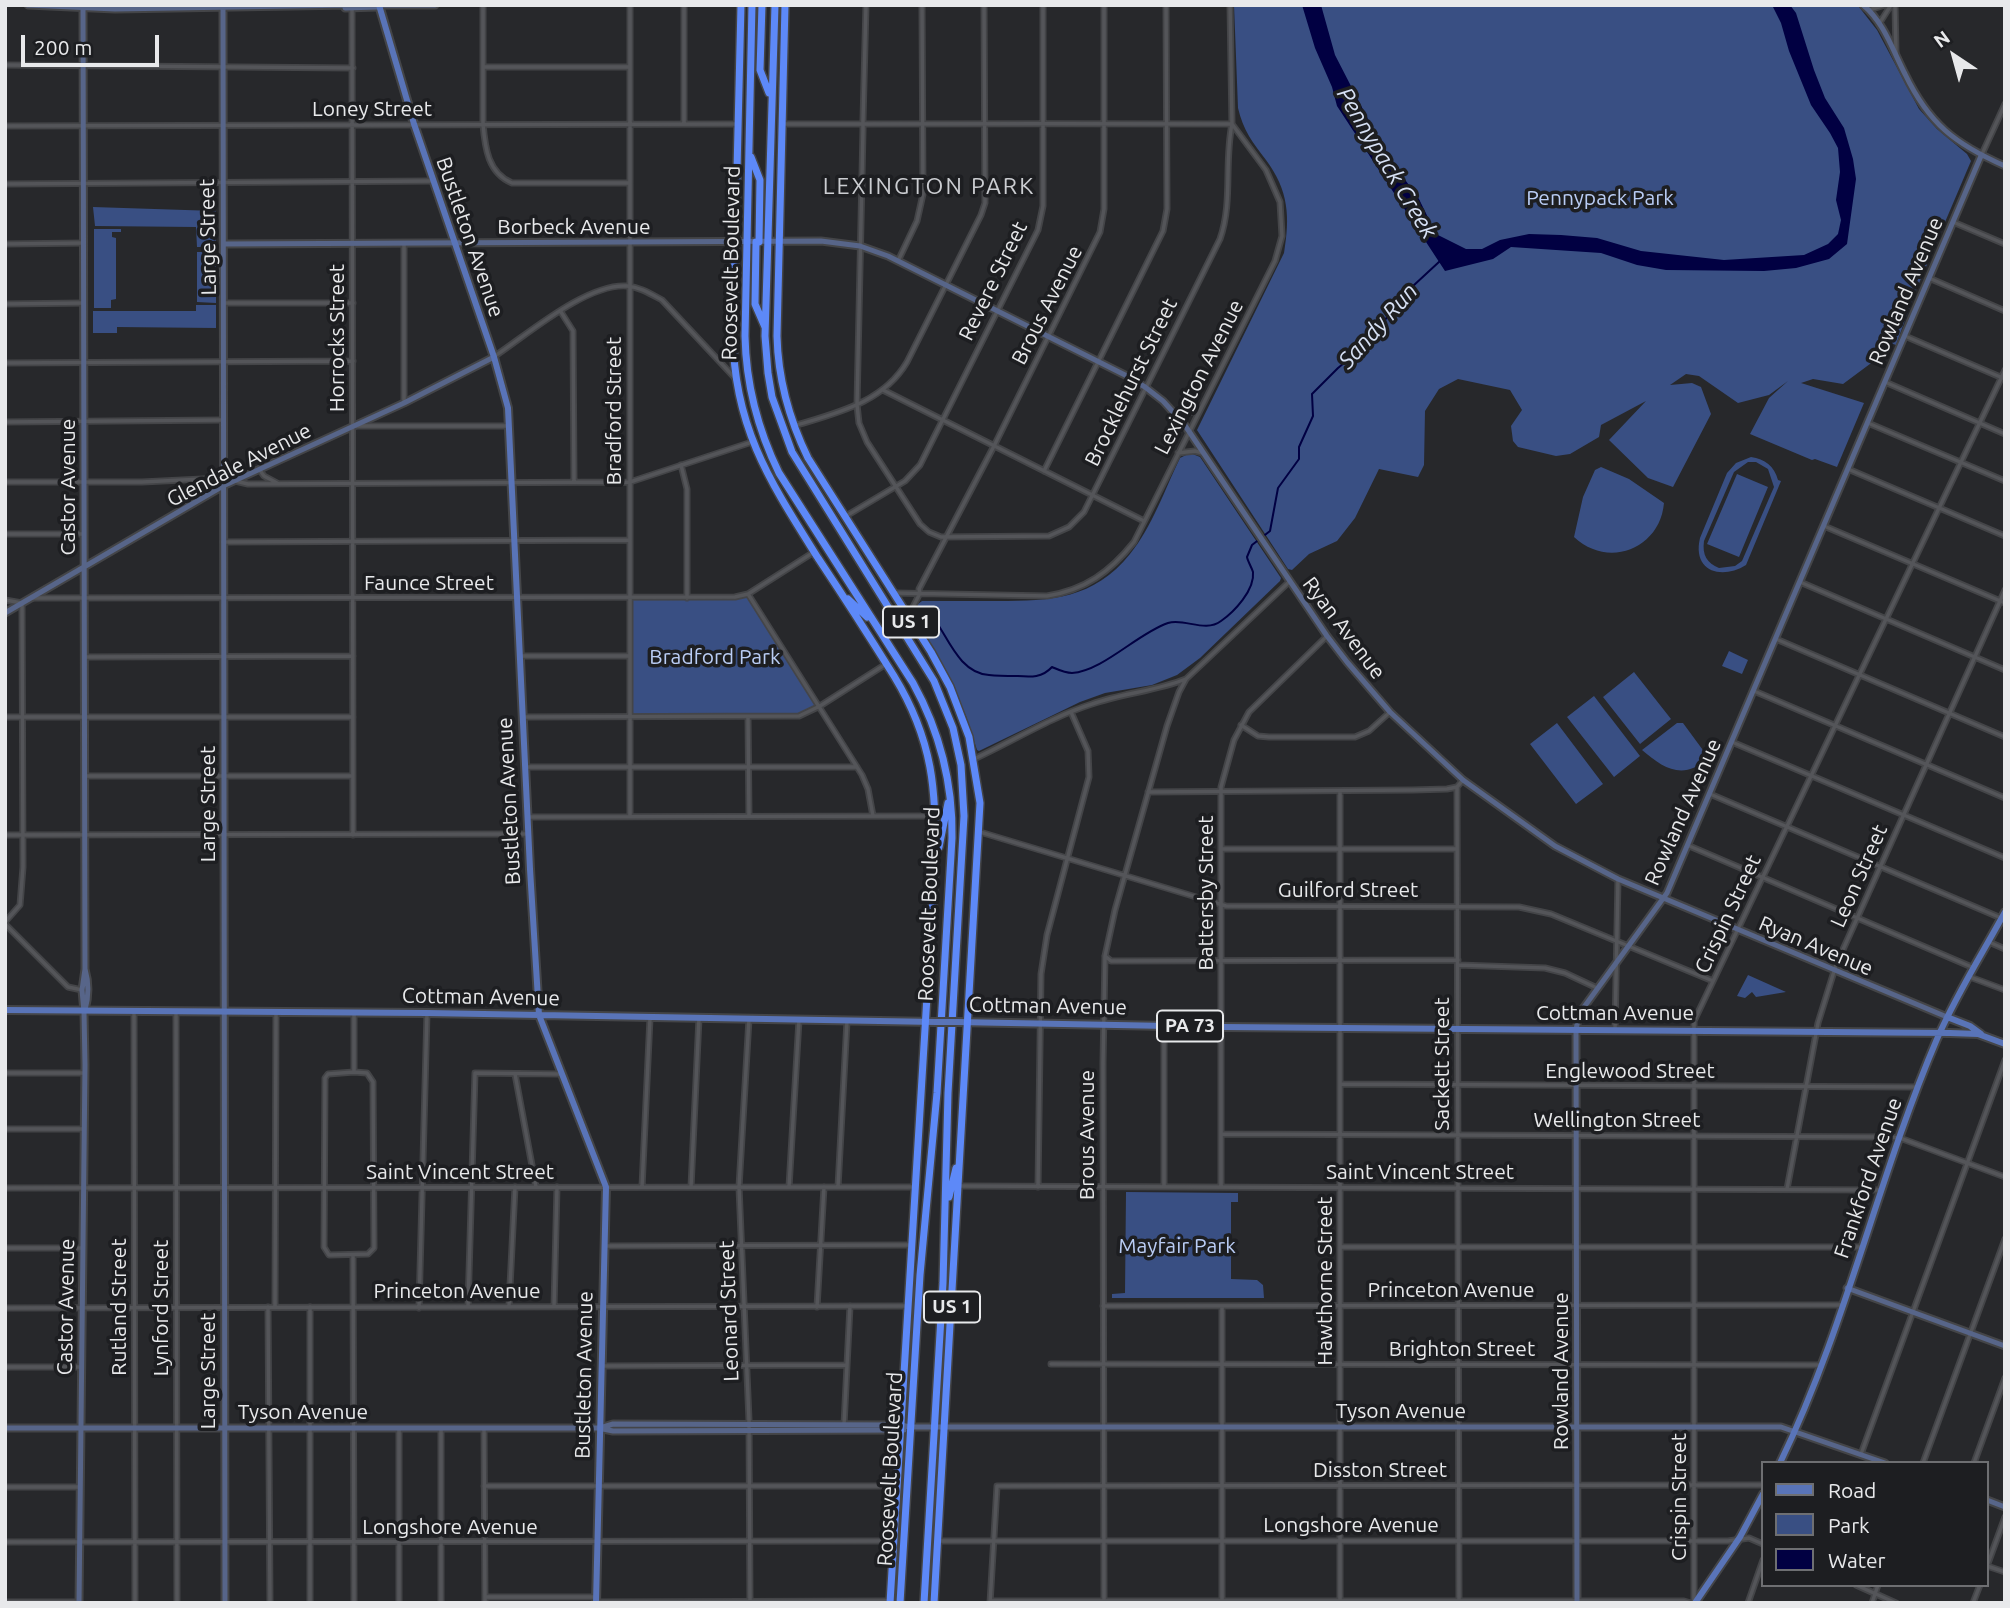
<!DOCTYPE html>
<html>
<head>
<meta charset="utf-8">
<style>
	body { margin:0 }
	#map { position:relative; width:2010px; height:1608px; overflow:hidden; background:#27282b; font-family:Ubuntu,sans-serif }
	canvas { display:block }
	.frame { position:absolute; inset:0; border:7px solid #e8e9eb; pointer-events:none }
	.legend { position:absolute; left:1761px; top:1461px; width:228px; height:126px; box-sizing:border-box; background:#1d1e21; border:2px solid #6e6f72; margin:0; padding:9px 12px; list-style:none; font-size:21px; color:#e8e9eb }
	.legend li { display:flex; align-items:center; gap:14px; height:35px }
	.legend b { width:35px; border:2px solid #6e6f72 }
	.north { position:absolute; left:1919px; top:21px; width:70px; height:70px; -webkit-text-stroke:5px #1d1e21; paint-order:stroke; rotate:324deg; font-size:19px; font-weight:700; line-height:28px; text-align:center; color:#e8e9eb }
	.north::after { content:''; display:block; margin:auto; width:24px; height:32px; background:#e8e9eb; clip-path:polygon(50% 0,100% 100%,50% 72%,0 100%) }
	.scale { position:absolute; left:21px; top:35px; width:138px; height:32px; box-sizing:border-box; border:4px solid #e8e9eb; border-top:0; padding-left:9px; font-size:21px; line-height:24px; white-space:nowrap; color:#e8e9eb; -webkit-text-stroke:5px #1d1e21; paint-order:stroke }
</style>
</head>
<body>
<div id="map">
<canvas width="2010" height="1608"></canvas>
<div class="frame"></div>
<ul class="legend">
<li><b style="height:9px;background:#5974b8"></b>Road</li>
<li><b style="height:19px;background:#394f83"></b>Park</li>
<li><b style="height:19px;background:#010042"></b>Water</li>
</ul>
<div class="north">N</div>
<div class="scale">200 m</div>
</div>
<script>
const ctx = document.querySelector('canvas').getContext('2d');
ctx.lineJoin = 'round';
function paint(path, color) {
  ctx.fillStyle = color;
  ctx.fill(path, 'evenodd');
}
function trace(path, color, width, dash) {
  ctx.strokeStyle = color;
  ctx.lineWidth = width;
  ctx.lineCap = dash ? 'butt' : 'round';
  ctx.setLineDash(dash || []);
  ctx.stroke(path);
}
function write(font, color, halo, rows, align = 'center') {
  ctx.font = font + ' Ubuntu,sans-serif';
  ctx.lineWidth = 7;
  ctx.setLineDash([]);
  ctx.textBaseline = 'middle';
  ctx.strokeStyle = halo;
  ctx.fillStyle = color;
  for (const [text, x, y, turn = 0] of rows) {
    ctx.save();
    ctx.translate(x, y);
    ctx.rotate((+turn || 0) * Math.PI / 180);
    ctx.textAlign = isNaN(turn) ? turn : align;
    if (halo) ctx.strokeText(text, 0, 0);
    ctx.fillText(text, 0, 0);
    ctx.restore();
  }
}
const green = new Path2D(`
	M1234,5H1856L1859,7L1877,30L1919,109L1937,129L1967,154L1971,161L1914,295L1896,345L1888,342L1883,345L1878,358L1843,384L1813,379L1801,383L1864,403L1837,467L1815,459L1812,460L1750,434L1769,398L1788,381L1769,395L1738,403L1699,376L1686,374L1670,385L1692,383L1701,387L1711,414L1673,487L1648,478L1609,440L1646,401L1601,425L1599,437L1570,454L1556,456L1518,447L1513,441L1511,426L1522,410L1510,390L1458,379L1439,389L1425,411L1424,465L1418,477L1379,469L1355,518L1337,541L1309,554L1292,570L1288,569L1197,430L1284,253C1290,217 1289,191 1266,160C1253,143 1243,130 1238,108Z
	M93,207L216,211V247H197L196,227L95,226Z
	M94,229H121V232H112V237L116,238V299L111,300V308H94Z
	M197,252H216V303L197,302Z
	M196,305H216V328L117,327V333H93V311H196Z
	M1190,453L1200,457L1281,578L1280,581L1200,658L1177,675L1152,685L1105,693L1080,702L979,751L977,750L966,716L948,675L913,617L918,604L922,601C948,601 973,601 998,601C1051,601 1094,599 1130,554C1152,527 1165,489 1180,458Z
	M1751,457C1765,459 1774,466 1778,480L1781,481L1746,565C1722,580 1692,572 1700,538L1727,473L1736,463ZM1748,462H1756L1768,469L1774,487L1742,561L1735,566L1719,568C1707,563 1702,555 1704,541L1734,472Z
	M1601,467L1629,479L1664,503C1660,549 1608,569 1574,537L1583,497L1595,470Z
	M1737,474L1768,487L1739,557L1707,544Z
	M748,594L820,706L799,716H630V598L735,597Z
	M1729,651L1748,660L1742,674L1722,666Z
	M1634,672L1671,719L1640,744L1603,697Z
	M1594,696L1640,756L1614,777L1567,717Z
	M1557,723L1603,784L1576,804L1530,744Z
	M1677,723H1683L1708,757C1684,782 1663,768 1642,750Z
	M1748,975L1786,992L1756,997L1752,992L1745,998L1737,996Z
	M1126,1192L1238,1193V1202H1231V1279L1257,1280L1263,1285L1264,1298H1112V1294L1125,1293Z`);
const water = new Path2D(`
	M1302,5H1321L1335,55L1370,123L1393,163L1419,199L1436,234L1466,249H1482L1500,240L1529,234L1561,235L1597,238L1641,251L1724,260L1804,255L1828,244L1838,234L1841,220L1836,200L1840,172L1838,148L1830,133L1811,105L1789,51L1781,23L1772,5H1790L1796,13L1814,70L1825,98L1844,128L1853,159L1856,179L1847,244L1829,259L1796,268L1764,271L1666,270L1637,265L1601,253L1511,247L1493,259L1445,271L1337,106L1332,87L1315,48Z`);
const stream = new Path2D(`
	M933,617C948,637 959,673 989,675C998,676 1007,676 1017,676C1031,677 1042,678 1052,667C1059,670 1065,673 1072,673C1103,671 1138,633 1168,623C1185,618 1205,633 1221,621C1234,612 1255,590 1253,572C1252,568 1248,562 1247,557L1252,545L1270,531L1278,488L1299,459V447L1313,416L1312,394L1338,368L1372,340L1387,317L1413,286L1440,261`);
const street = new Path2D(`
	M483,5V124C485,148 488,173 512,183H630
	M630,5V816
	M684,5V124
	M1895,5L1896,53
	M352,9L353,835
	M1869,10L1885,5
	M1879,24L1891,5
	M5,65L353,68
	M483,67H630
	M784,124H868C989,124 1111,123 1232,124C1224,163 1233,202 1220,239L1084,512L1069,527L1049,536L941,537L929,532L920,524L867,442L859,423L857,405L863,130V120L866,5
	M5,126L738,124
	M1982,154L2005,104
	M5,184L433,181
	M1953,222L2005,244
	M5,244L84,243
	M898,261L917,221L923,194L922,5
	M1929,278L2005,311
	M224,303H353
	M5,304L84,303
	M561,312L573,331L574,482
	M1905,336L2005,379
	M495,356C528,334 587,283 627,286C640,287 651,294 662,300L735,378
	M5,363L353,361
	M1885,382L2005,434
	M883,390L1144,521
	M404,403V244
	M1174,413L1192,412L1200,408
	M5,422L223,420
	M1868,423L2005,481
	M355,426H508
	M794,426C836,413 883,403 907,362L981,215L985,203L984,5
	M1178,453L1195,451L1203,453
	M681,465L687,489V598
	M259,469L264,476L277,483
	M1848,469L2005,536
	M1044,471L1163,231L1167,209L1166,5
	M192,481L204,487L207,496
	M235,481L248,484L630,482L752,442
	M5,482H142L223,478
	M846,516L905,481L920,465L1038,230L1043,206V5
	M1824,526L2005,603
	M5,534H84
	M223,542L630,540
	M1800,582L2005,670
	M895,593L1047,596C1085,590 1110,572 1134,542L1275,261L1282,236L1280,202L1266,170L1232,124L1230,5
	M748,594L862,775L868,789L873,816
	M33,598L735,597L748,594L814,552
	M5,600L22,603L23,867L20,905L5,922
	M909,615L920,593L919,589L994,446L1100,232L1104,209V5
	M1776,639L2005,737
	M521,656H630
	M84,657L353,656
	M1754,691L2005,798
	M5,717H353
	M522,717L799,716L820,706L886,664
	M748,717L749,816
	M1241,725L1258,736L1269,737H1355L1369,731L1390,712
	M1732,742L2005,858
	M974,759C1013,741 1051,717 1092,704C1123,693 1156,691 1186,679
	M527,767H857
	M84,776H353
	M1148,792L1413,790L1447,789L1457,787
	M1710,794L2001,918
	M529,817L934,816
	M980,832L1226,906L1519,907L1551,914L1713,981
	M5,835L528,834
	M1687,845L1974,968
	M1222,849H1457
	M5,924L68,987L82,990
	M1989,942L2005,949
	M1105,956L1111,961L1458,960
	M1458,965L1545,968L1565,973L1597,988
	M1970,977L2005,990
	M134,1012L135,1603
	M176,1012L177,1603
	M749,1019L739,1187L749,1420L750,1603
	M1615,1030L1618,879
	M354,1072L367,1073L373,1082L374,1248L368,1254L329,1255L324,1247L325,1078L328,1074Z
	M354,1072V1013
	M5,1073H85
	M515,1074L536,1187
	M1341,1084L1916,1087
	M5,1129H84
	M1222,1134L1890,1137L1900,1138L2005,1177
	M959,1186L1880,1190
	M642,1187L650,1018
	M691,1187L699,1018
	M789,1187L799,1020
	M838,1187L847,1021
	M1038,1187L1041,974L1047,935L1089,777L1088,751L1071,712
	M1164,1187V1025
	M1221,1187V787L1234,740L1249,712L1327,636
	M5,1188L915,1187
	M1787,1189L1818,1023L1836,965L2005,590
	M606,1246L911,1245
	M1341,1247H1862
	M5,1248H83
	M353,1255L354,1603
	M509,1306L515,1187
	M1103,1306L1842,1305
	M1222,1306V1601
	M268,1307L270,1603
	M275,1307L276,1012
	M468,1307L475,1073L560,1074
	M554,1307L557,1187
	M817,1307L824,1187
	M5,1308L906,1306
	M419,1308L427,1013
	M1051,1364L1821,1365
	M602,1366L847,1365
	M5,1367H81
	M844,1425L850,1306
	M399,1428V1603
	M441,1428V1603
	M484,1428L485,1603
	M1861,1454L2005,1060
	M1923,1463L2005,1239
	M1974,1463L2005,1378
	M484,1486H895
	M5,1487H80
	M2005,1517L1987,1566L2005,1572
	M938,1541H1728L1749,1538L1763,1544
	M5,1542L892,1541
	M1856,1585L1896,1603
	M485,1597H596
	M1694,1600V1021L2005,370
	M990,1601H1684L1691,1603
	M5,1602H79
	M596,1602L888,1601
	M310,1603V1307
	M990,1603L997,1486L1763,1485
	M1104,1603L1103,1063L1105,956L1115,910L1167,726L1179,692L1186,679L1290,581
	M1340,1603V791
	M1459,1603L1457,787L1463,780
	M1748,1603L1763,1560
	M1872,1603L1878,1585
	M1973,1603L1980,1585`);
const secondary = new Path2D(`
	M28,5L115,9L350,5
	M371,5H435
	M1863,5C1884,22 1893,51 1905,74C1929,124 1955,144 2005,166
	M223,7L225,1603
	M345,8L377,7
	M224,244L821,241L860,246L888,256L1125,375L1145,387L1163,401L1184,424L1327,636L1347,662L1390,712L1463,780L1555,846L1618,879L1947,1017
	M5,613L223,486L404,403L494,357
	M85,969C89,983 89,996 85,1010
	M1847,1288L2005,1346
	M5,1428H600L613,1424L901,1425L910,1427H1781L1885,1463
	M603,1429L613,1431L904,1430
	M1987,1500L2005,1507
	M79,1603L85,1065L84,1012L82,990L85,969L83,5
	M1577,1603L1576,1030L1579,1014L1667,893L1981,156`);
const primary = new Path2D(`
	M379,5L414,124L494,357L508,408L530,869L539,1015L606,1187L596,1603
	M5,1010L427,1013L936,1022
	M1947,1017L1970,1026L1981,1034
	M957,1022L1222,1027L1950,1033L1978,1034L2005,1044
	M1780,1463C1846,1327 1878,1177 1937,1039C1956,995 1982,954 2005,912
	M1695,1603L1740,1537L1763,1494`);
const highway = new Path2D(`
	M741,5L733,336C734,428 771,483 818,558C844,597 869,636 894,676C933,740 937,791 935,865L890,1603
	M752,5L745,336C746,384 758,430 779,473L913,683C940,732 953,783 952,838L937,1093L920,1275L900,1603
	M762,5L760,70L769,93
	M775,5L765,336L768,373L772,397L792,452L934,681L953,728L961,765L964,816L948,1093L943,1283L924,1603
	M785,5L777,336C778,379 789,419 808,458L931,652L950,687L969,737L980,803L934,1603
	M751,157L760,180L759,242
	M756,242L755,304L765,327
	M848,599L867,617
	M939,847L948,803
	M949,1197L956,1168`);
const primaryBridge = new Path2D(`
	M936,1022H957`);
const shields = [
	[911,622,56],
	[1190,1026,66],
	[952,1307,56]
];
const shieldNames = [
	["US 1",911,622],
	["PA 73",1190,1026],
	["US 1",952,1307]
];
const streetNames = [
	["Loney Street",372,109],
	["Borbeck Avenue",574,227],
	["Large Street",208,237,-91],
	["Bustleton Avenue",470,237,71],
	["Roosevelt Boulevard",731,263,-89],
	["Revere Street",993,281,-64],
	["Rowland Avenue",1906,291,-67],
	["Brous Avenue",1047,305,-63],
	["Horrocks Street",337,338,-90],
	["Lexington Avenue",1199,377,-63],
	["Brocklehurst Street",1131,382,-64],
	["Bradford Street",614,411,-90],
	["Glendale Avenue",239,465,-27],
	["Castor Avenue",68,487,-90],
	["Faunce Street",429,583],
	["Ryan Avenue",1344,628,53],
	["Bustleton Avenue",509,801,-93],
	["Large Street",208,804,-90],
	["Rowland Avenue",1683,812,-66],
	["Leon Street",1859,876,-66],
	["Guilford Street",1348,890],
	["Battersby Street",1206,893,-90],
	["Roosevelt Boulevard",929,904,-88],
	["Crispin Street",1728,914,-65],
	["Ryan Avenue",1816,946,23],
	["Cottman Avenue",481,997,1],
	["Cottman Avenue",1048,1006,1],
	["Cottman Avenue",1615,1013],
	["Sackett Street",1442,1064,-90],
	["Englewood Street",1630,1071],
	["Wellington Street",1617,1120],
	["Brous Avenue",1087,1135,-90],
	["Saint Vincent Street",460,1172],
	["Saint Vincent Street",1420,1172],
	["Frankford Avenue",1868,1178,-71],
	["Hawthorne Street",1325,1281,-90],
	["Princeton Avenue",1451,1290],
	["Princeton Avenue",457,1291],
	["Castor Avenue",66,1307,-89],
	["Rutland Street",119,1307,-90],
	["Lynford Street",161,1308,-90],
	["Leonard Street",729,1311,-92],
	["Brighton Street",1462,1349],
	["Large Street",208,1371,-90],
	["Rowland Avenue",1561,1371,-90],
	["Bustleton Avenue",584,1375,-89],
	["Tyson Avenue",1401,1411],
	["Tyson Avenue",303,1412],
	["Roosevelt Boulevard",890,1469,-87],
	["Disston Street",1380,1470],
	["Crispin Street",1679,1497,-90],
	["Longshore Avenue",1351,1525],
	["Longshore Avenue",450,1527]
];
const parkNames = [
	["Pennypack Park",1600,198],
	["Bradford Park",715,657],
	["Mayfair Park",1177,1246]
];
const waterNames = [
	["Pennypack Creek",1387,163,59],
	["Sandy Run",1378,326,-48]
];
const neighbourhoodNames = [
	["LEXINGTON PARK",929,186]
];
paint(green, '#394f83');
paint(water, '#010042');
trace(stream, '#010042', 2);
trace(street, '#444548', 7);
trace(secondary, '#444548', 9);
trace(primary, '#444548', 10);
trace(highway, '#444548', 10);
trace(street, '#545559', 3.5);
trace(secondary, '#576589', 5);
trace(primary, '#5974b8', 6);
trace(highway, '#5d89f8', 7);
trace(primaryBridge, '#444548', 10, []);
trace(primaryBridge, '#5974b8', 6);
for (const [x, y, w] of shields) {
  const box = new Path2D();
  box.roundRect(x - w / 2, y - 15.5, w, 31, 5);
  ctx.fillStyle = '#1d1e21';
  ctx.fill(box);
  trace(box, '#e8e9eb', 2);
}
write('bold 19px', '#e8e9eb', null, shieldNames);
write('21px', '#e8e9eb', '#1d1e21', streetNames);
write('21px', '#bacdf5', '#1d1e21', parkNames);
write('italic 23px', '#d7e1f5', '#1d1e21', waterNames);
ctx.letterSpacing = '2px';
write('23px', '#cbcdd1', '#1d1e21', neighbourhoodNames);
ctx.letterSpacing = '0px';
</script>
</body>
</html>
